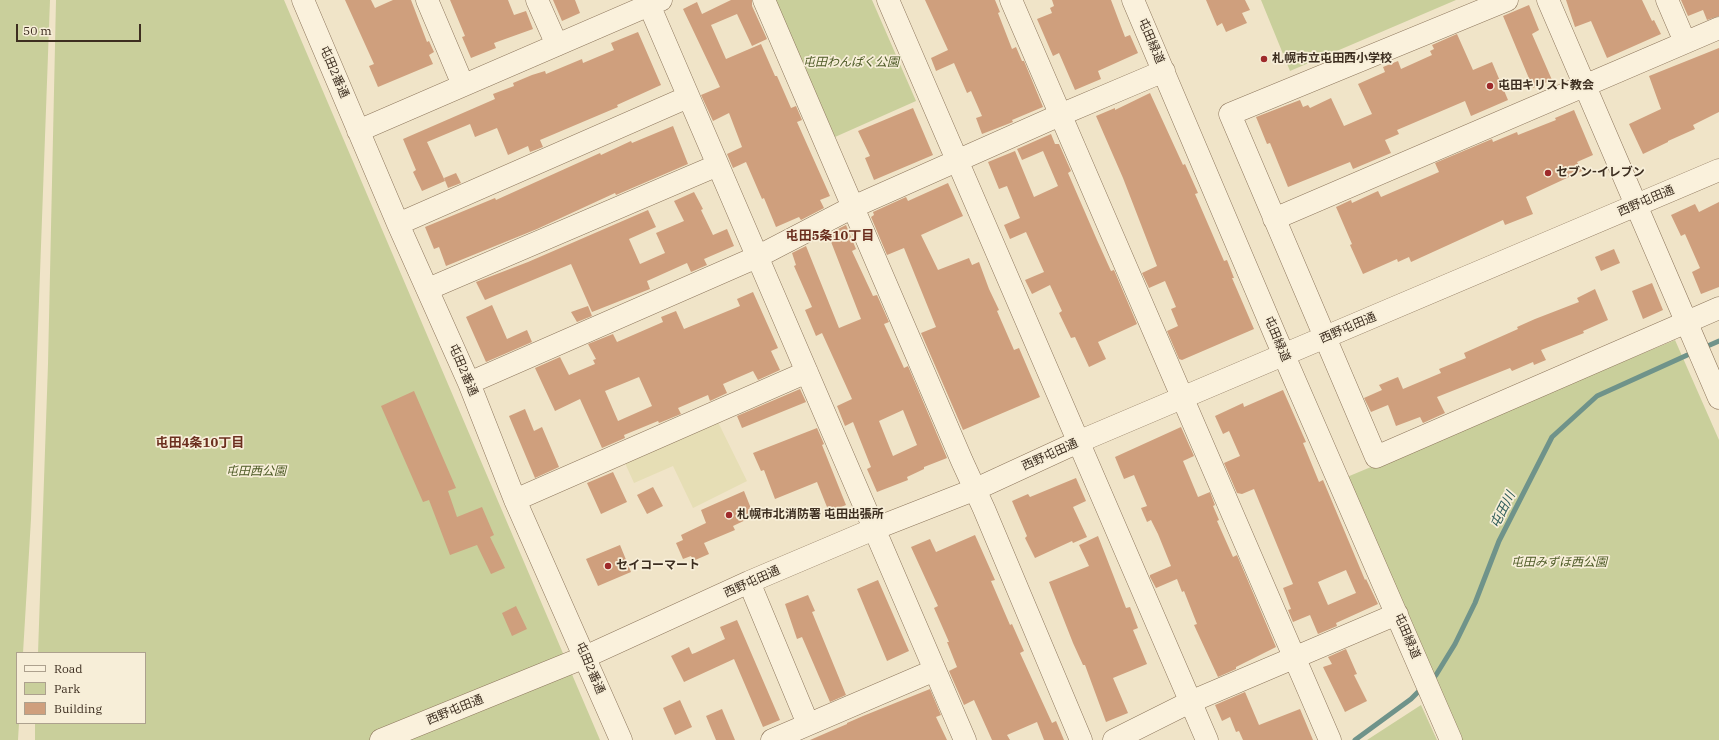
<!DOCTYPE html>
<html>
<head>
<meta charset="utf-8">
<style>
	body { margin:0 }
	#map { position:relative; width:1719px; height:740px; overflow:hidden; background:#f0e4c8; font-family:"IBM Plex Serif",serif }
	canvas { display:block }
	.legend { position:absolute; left:16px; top:652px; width:130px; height:72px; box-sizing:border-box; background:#f7eed8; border:1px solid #ada18e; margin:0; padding:5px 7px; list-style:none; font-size:12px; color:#3d2e20 }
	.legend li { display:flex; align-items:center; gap:8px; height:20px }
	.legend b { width:20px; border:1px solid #ada18e }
	.scale { position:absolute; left:16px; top:24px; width:125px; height:18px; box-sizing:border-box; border:2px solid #3d2e20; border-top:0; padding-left:5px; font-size:12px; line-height:14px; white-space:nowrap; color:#3d2e20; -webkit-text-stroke:3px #f7eed8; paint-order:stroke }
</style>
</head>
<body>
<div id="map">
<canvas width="1719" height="740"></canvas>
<ul class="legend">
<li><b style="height:5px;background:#faf1dc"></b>Road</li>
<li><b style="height:11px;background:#c9cf9b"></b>Park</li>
<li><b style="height:11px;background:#cf9f7d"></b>Building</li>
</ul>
<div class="scale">50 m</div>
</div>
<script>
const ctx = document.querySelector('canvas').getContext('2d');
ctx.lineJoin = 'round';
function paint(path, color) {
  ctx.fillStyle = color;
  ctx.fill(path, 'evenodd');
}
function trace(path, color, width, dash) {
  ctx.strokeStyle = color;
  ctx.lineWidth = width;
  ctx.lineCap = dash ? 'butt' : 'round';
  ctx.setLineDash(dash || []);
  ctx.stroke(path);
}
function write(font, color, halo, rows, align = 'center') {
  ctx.font = font + ' "IBM Plex Serif","Noto Sans JP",serif';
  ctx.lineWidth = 3.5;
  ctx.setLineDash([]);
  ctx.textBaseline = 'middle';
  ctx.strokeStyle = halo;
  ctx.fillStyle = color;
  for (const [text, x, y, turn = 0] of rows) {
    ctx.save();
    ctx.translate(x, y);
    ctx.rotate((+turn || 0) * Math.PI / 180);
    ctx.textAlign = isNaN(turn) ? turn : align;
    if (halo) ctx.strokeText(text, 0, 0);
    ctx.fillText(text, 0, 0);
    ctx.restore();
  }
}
const farmland = new Path2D(`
	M716,418L747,481L693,508L673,466L634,483L624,461Z`);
const green = new Path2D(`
	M0,0H50L31,519L23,653H17V723H19L18,740H0Z
	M56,0H284L600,740H35V723H145V653H38L48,364Z
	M775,0H872L916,101L835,137Z
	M1261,0H1456L1290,71Z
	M1675,340L1719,440V740H1460L1347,477Z
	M1421,705L1437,740H1367Z`);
const stream = new Path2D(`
	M1703,348L1719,341
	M1431,680L1436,675L1455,644L1475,603L1499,541L1552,437L1597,396L1694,352
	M1355,740L1411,699L1422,688`);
const building = new Path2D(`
	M345,0H371L375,8L393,0H411L427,42L429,41L434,52L429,55L433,64L378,87L369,66L374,64Z
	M450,0H508L514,15L526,11L533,29L494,43L496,48L471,58L462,37L465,36Z
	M553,0H575L580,13L562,21Z
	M731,0H752V6L767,39L752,46L737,14L711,25L726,59L761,44L775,76H777L791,108L796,106L802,120L797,122L830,196L820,200L824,208L801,220L799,217L776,227L764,198L762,199L746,162L733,168L727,154L742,147L729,113L713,121L701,95L720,87L683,9L697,2L702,14Z
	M925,0H995L1000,12L998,13L1012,49L1016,47L1022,61H1024L1043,107L1012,120L1013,122L982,134L976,118L982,116L971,91L967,93L954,63L936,71L931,58L948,50Z
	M1052,0H1111L1125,37L1130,35L1138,53L1098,71L1101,79L1075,90L1059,53L1053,56L1037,19L1052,13L1050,8L1054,6Z
	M1206,0H1245L1250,10L1242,13L1247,23L1226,32L1222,23L1217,26Z
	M1566,0H1642L1652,21L1654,20L1661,34L1607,58L1591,21L1575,27Z
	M1681,0H1719V16L1707,20L1703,10L1688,16Z
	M1529,5L1539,30L1532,34L1552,80L1533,88L1503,16Z
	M638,32L661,85L617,105L618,107L540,140L543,147L530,152L528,146L508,155L497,128L475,137L470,124L427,142L445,181L422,191L413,172L416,170L403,139L495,99L493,94L514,86L513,83L532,75L545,71L546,74L582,59L583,63L614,50L611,43Z
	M1457,34L1473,70L1492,62L1508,100L1471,116L1465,101L1397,130L1399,134L1385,140L1391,153L1353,169L1350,162L1288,187L1270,143L1267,144L1256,117L1300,100L1303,107L1308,105L1310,108L1331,98L1344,126L1372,114L1358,84L1385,72L1383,67L1398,61L1401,69L1432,55L1430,51L1434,49L1432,45Z
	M1719,48V112L1693,125L1695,129L1668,141V142L1643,154L1629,124L1661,109L1649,76Z
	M1150,93L1183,165L1185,164L1198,193L1195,194L1224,261L1227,260L1234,278H1232L1254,329L1182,360L1179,359L1167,331L1178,326L1171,309L1176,307L1165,281L1149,288L1142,273L1157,266L1123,178L1096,116L1115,108V110Z
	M913,108L933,155L874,180L865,158L870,156L858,131Z
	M1574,110L1593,155L1577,162L1582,171L1526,197L1533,214L1505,225L1503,220L1411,262L1409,257L1398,262L1397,259L1363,274L1350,245L1352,244L1336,207L1351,200L1352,203L1378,191L1381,197L1439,172L1435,163L1492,139L1493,142L1517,132L1518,135L1556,120L1555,118Z
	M673,126L688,164L616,195L615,193L537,229L446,266L439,247L434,249L425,227L495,198L496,200L600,153L601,155L631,141L632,143Z
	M1051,134L1055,144H1059L1071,171L1068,173L1097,240L1111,271L1114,270L1137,324L1098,342L1106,359L1089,367L1075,337L1071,338L1059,313L1062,311L1050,285L1032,294L1025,280L1044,272L1026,232L1010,239L1004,225L1020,218L1007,186L999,189L988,162L1015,151L1034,197L1058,186L1043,151L1022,160L1017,149Z
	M456,173L461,183L448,188L444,178Z
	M948,183L963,216L921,235L938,270L969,258L972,265L979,262L989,289L999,310L997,311L1014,350L1019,348L1040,397L963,430L921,333L936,327L904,248L887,255L871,217L874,215L873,212L906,197L908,201Z
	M694,192L703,209L701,210L713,235L727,229L734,246L704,259L707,265L691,272L687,263L647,281L650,289L592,312L571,264L485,300L476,282L528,262L648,210L656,227L629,239L640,264L665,253L656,233L684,221L674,201Z
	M1719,202V287L1701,294L1692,272L1700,268L1685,234L1681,236L1671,215L1695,204L1699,212Z
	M846,225L856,249L852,251L873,296L877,295L889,322L884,324L904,368L908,366L947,458L924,467V469L907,477L908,480L877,492L867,469L871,467L853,422L845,426L837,406L852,399L822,333L816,336L805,310L812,307L794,266L796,265L792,253L806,246L839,328L861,319L828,234ZM903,410L917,445L893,456L879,421Z
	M1614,249L1620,263L1601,271L1595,257Z
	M1652,283L1663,310L1643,319L1632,291Z
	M1595,289L1608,320L1583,331L1584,333L1541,350L1546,360L1534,365L1533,362L1512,371L1510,368L1437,397L1445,413L1423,423L1420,417L1396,426L1388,405L1371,412L1364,398L1382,390L1379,385L1398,377L1403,389L1441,373L1439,369L1466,358L1464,353L1518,329L1517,327L1535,319L1579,302L1577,298Z
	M753,292L778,348L771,351L780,370L758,380L753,371L723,384L727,393L710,401L708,395L678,408L681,414L659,423L658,421L624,435L625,438L602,448L580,399L555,411L535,368L560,357L569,375L595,364L593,360L596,359L588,344L613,334L617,342L663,322L661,317L676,311L684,329L740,306L737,299ZM639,377L652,406L618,421L605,391Z
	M492,305L507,339L527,330L532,342L486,362L466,317Z
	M588,306L592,316L577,322L571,312Z
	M800,389L806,402L742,428L737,416Z
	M1283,390L1306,442L1303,443L1319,482L1323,480L1365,580L1366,579L1378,604L1336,623L1337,626L1318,634L1310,615L1293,622L1288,610L1291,609L1283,588L1293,584L1254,489L1242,494L1237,493L1224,463L1240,456L1229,431L1223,434L1215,416L1243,403L1244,407ZM1346,570L1356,593L1328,605L1318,582Z
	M414,391L456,488L448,491L457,517L482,507L494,535L490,537L505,568L491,574L477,545L450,555L429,500L423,502L381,406Z
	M525,409L534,431L542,427L559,467L535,478L509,416Z
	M1181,427L1194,456L1183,461L1198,497L1210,492L1215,505L1213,506L1219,520L1217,521L1233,557L1237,555L1276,647L1236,667V669L1218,677L1194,625L1197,624L1184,591L1182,592L1177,579L1156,588L1150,577V575L1171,566L1158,534L1151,520L1147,522L1141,508L1147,506L1134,475L1124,479L1115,457Z
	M817,428L824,444L822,445L846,505L829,512L817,482L775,499L764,470L761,471L753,453Z
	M613,472L627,502L601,514L587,483Z
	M1076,478L1086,501L1073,507L1087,537L1073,543L1072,541L1035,558L1025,538L1027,536L1012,501L1028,494L1030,497Z
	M653,487L663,506L647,514L637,495Z
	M744,491L754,516L733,526L735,530L704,543L709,554L693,561L691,556L683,559L676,543L683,540L681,535L706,523L701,510Z
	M975,535L995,580L991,581L1010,625L1012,624L1024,651L1020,653L1052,723L1056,721L1064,740H1044L1037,722L1007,735L1010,740H992L974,700L964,705L949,671L957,667L947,642H949L934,608L938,606L911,547L930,539L936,552Z
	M1098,536L1126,608L1130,607L1138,628L1133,630L1147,664L1113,678L1128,713L1106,722L1085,665H1083L1073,643L1049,582L1089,566L1079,545Z
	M620,545L631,572L598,586L586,559Z
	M878,580L909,651L887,661L857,589Z
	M808,595L815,611L812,612L846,695L830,702L802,637L797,639L785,604Z
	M516,606L527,629L512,636L502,613Z
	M737,620L780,720L763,727L734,659L684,682L671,656L689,647L692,654L695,653L725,639L720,627Z
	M1346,649L1357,674L1354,675L1367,701L1345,712L1323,667L1332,664L1328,657Z
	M930,689L941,715L936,717L947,740H810L847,724V723L863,716Z
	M1245,692L1259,725L1300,709L1313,740H1243L1239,731L1236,732L1230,717L1222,721L1215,705Z
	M680,700L692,727L675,735L663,708Z
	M722,709L735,740H716L706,716Z`);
const minor = new Path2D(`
	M303,0L398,224L469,383L515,500L621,740
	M427,0L463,85
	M537,0L557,45
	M647,0L965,740
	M764,0L962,461L984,509L1081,740
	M888,0L1207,740
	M1011,0L1330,740
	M1133,0L1276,337L1451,740
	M1507,0L1230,114L1376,457L1719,308
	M1548,0L1719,398
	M1667,0L1685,42
	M358,131L661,0
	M1274,219L1719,28
	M398,224L688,97
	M428,289L718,165
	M469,383L757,257L853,207L1060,115L1164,71
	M515,500L807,372
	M749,582L808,724
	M381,740L585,657L749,582L874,529L976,489L1078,442L1719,170
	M772,740L935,670
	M1114,740L1190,702L1397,614`);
const markers = [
	[1264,59,4,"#9e2a2b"],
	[1490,86,4,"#9e2a2b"],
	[1548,173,4,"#9e2a2b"],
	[729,515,4,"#9e2a2b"],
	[608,566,4,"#9e2a2b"]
];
const streetNames = [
	["屯田緑道",1151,41,67],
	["屯田2番通",334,72,67],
	["西野屯田通",1646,201,-23],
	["西野屯田通",1348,328,-23],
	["屯田緑道",1277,339,67],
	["屯田2番通",463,370,67],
	["西野屯田通",1050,455,-24],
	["西野屯田通",752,582,-24],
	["屯田緑道",1407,636,67],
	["屯田2番通",590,668,67],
	["西野屯田通",455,710,-22]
];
const poiNames = [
	["札幌市立屯田西小学校",1272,59],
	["屯田キリスト教会",1498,86],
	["セブン-イレブン",1556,173],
	["札幌市北消防署 屯田出張所",737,515],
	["セイコーマート",616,566]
];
const parkNames = [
	["屯田わんぱく公園",851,63],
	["屯田西公園",256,472],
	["屯田みずほ西公園",1559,563]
];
const neighbourhoodNames = [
	["屯田5条10丁目",830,236],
	["屯田4条10丁目",200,443]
];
const waterNames = [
	["屯田川",1503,510,-63]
];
paint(farmland, '#e6deb5');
paint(green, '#c9cf9b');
trace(stream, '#6f938a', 5);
paint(building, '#cf9f7d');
trace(minor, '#8d765c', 23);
trace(minor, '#faf1dc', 22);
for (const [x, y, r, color] of markers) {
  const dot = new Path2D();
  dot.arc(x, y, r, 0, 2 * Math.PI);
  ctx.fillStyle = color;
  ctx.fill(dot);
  trace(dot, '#f7eed8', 1.5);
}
write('12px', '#3d2e20', '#f7eed8', streetNames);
write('bold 12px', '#3d2e20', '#f7eed8', poiNames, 'left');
write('italic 12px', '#4d5a26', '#f7eed8', parkNames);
write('bold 13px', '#6b2e1e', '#f7eed8', neighbourhoodNames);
write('italic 13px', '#2f5d5a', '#f7eed8', waterNames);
</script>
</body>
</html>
